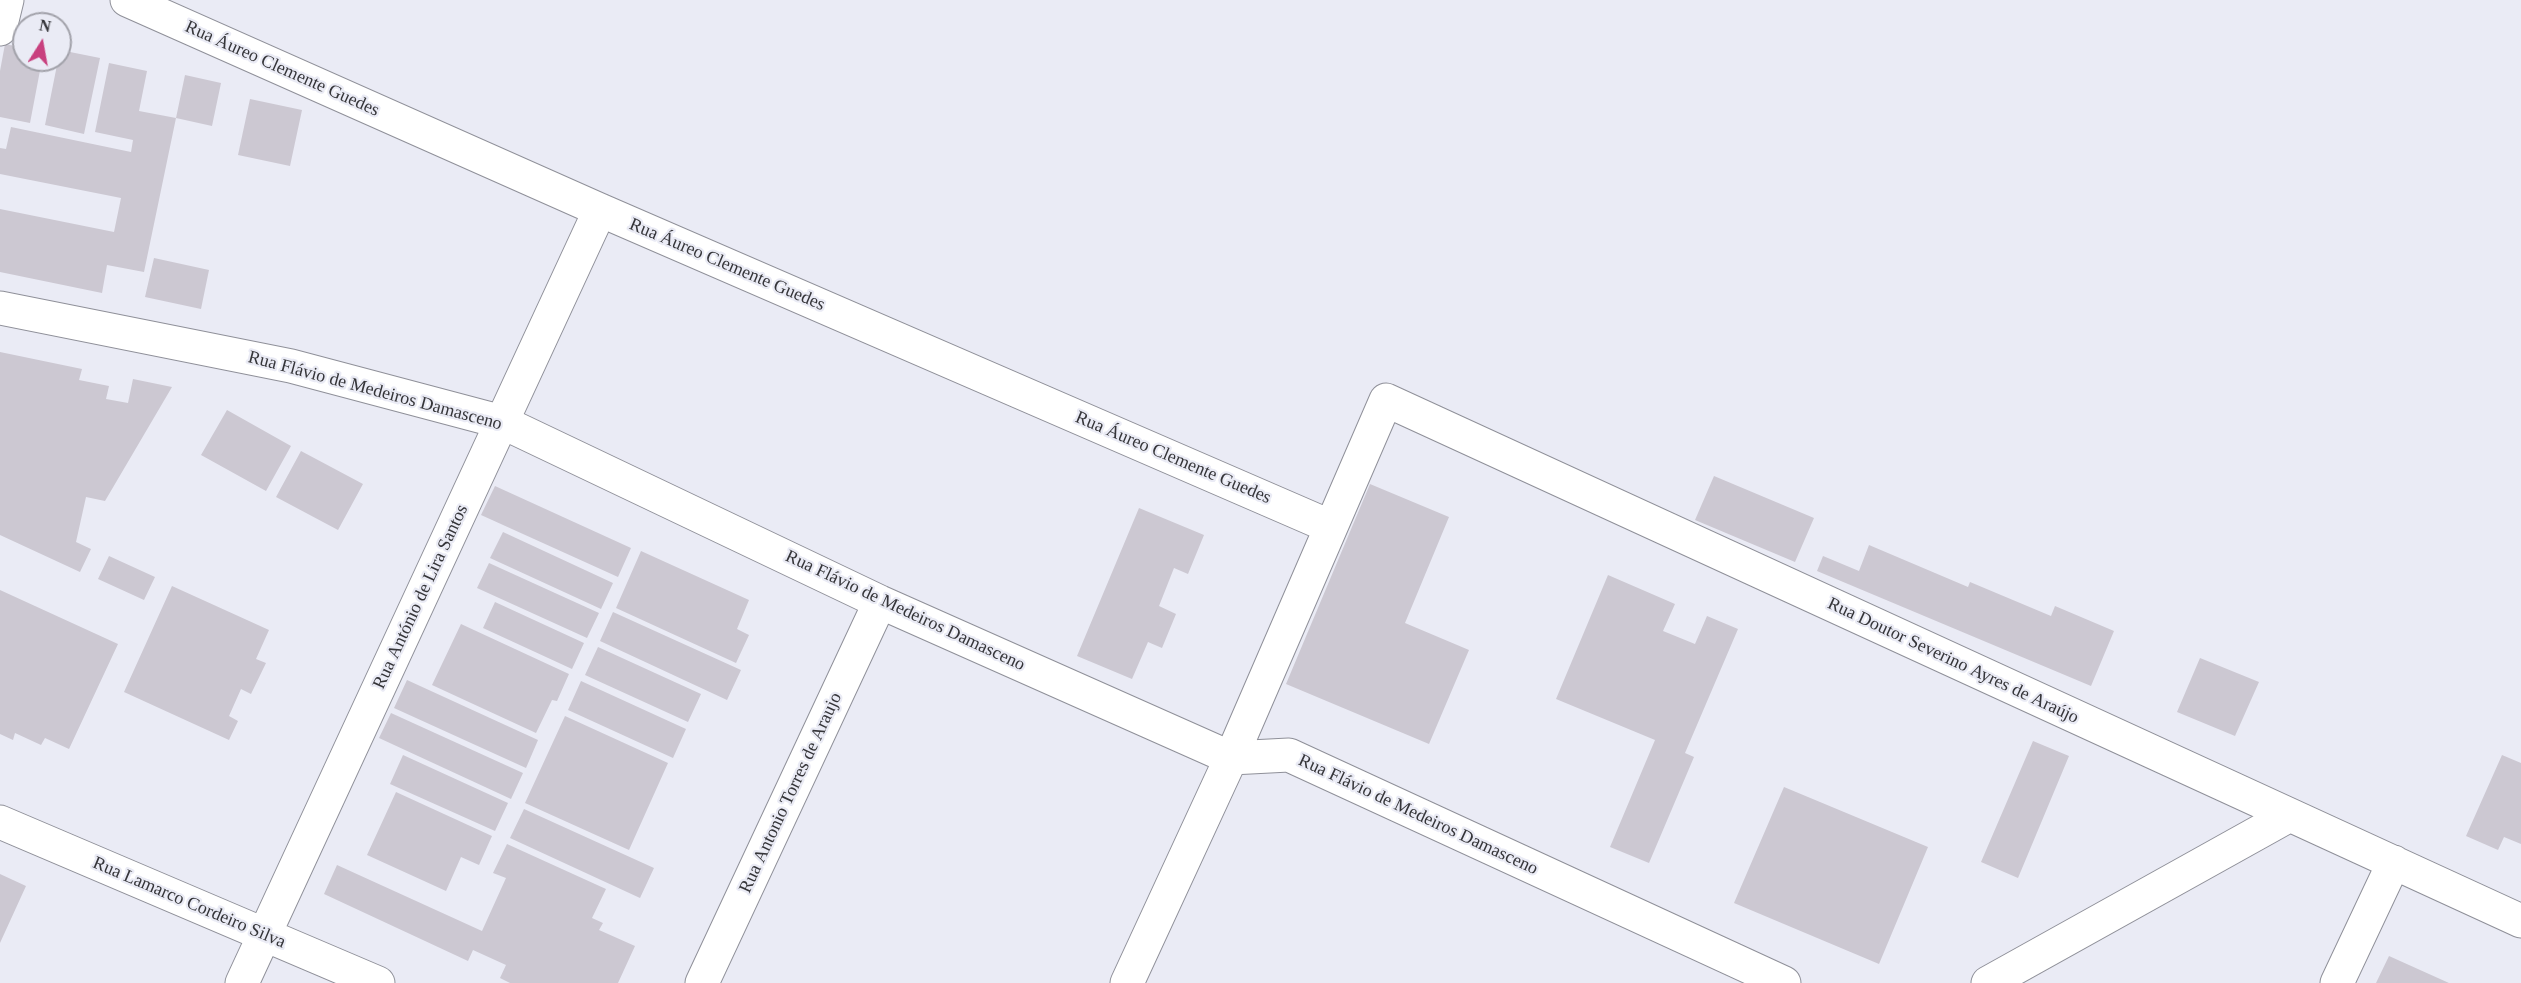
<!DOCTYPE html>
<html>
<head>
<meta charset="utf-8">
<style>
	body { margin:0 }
	#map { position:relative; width:2521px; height:983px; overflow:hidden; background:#eaebf5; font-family:Georgia,serif }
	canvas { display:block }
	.north { position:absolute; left:12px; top:12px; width:60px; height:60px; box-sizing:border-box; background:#eaebf5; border:2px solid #a2a2aa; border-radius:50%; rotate:11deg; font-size:16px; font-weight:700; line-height:24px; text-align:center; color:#353539 }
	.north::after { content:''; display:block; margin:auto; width:21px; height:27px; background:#c8407e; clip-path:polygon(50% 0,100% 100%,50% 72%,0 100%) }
</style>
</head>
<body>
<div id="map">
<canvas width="2521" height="983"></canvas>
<div class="north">N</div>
</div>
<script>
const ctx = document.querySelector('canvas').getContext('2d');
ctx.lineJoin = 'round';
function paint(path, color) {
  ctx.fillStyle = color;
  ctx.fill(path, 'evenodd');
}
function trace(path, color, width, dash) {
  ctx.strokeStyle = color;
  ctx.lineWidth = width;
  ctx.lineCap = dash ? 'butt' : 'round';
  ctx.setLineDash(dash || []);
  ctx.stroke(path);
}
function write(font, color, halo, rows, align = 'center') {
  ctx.font = font + ' Georgia,serif';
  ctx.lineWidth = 4.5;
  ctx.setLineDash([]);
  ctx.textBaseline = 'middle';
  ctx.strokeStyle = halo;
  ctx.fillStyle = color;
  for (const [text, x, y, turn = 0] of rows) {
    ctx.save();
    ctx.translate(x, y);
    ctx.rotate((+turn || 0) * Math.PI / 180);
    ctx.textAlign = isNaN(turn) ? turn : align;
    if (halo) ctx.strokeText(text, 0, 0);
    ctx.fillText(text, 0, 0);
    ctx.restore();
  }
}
const building = new Path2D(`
	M5,44L24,48V60H42L30,123L0,117V71Z
	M60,50L100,58L84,134L45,125Z
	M109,63L147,71L139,111L176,118L185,75L221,83L212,126L176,118L144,272L107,265L102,293L0,272V209L114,232L121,198L0,174V148L6,149L11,127L131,152L133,140L95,132Z
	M250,99L302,110L290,166L238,155Z
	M154,258L209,270L201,309L145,297Z
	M0,352L82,369L79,380L109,386L106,399L128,403L133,379L172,387L105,501L86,497L76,542L91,549L80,572L0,535Z
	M227,410L291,446L266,491L201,455Z
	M301,451L363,484L338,530L276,497Z
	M1714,476L1814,518L1795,562L1695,520Z
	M1370,484L1449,517L1405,623L1469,650L1429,744L1286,684Z
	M495,486L631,548L618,577L481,515Z
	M1139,508L1204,535L1188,574L1174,568L1159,606L1176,614L1162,648L1148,642L1132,679L1077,656Z
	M503,532L613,583L601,609L490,558Z
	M1869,545L1968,587L1970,582L2051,616L2055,606L2114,631L2091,686L1817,571L1823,556L1859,571Z
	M641,551L749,600L737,629L749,635L736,663L616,608Z
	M109,556L155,577L144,600L98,579Z
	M489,563L599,613L587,638L477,588Z
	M1608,575L1675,604L1663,631L1695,644L1707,616L1738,629L1685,753L1694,757L1649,863L1610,847L1655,740L1556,699Z
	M172,586L269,630L256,659L266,663L251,694L241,689L229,716L238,721L229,740L124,692Z
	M0,590L118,644L69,749L45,738L41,745L15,733L13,740L0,734Z
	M495,602L584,643L572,669L483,628Z
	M613,612L741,670L727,700L600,641Z
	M461,624L569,674L557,701L552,700L536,733L432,685Z
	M598,647L701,694L688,722L585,675Z
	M2200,658L2259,682L2235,736L2177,712Z
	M407,680L538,740L526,768L394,708Z
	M581,681L686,729L673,758L568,710Z
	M391,713L523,773L511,799L379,738Z
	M565,716L668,763L629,850L525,803Z
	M2033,741L2069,756L2018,878L1981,862Z
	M403,755L508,803L495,831L390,784Z
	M2502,755L2521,763V844L2504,837L2498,850L2466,836Z
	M1784,787L1928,847L1879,964L1734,903Z
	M396,792L492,836L479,865L461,857L446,891L367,855Z
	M524,809L654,868L640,898L510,838Z
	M507,844L606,889L592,918L603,923L599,930L635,946L618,983H510L500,978L506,965L473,950L468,961L324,894L337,865L482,931L506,878L493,873Z
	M0,874L26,886L0,943Z
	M2389,956L2449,983H2376Z`);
const minor = new Path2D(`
	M127,0L600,210L1329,526
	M0,29L7,0
	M0,308L291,366L502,422L880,602L1231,758L1289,755L1784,983
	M0,822L378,983
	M242,983L600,210
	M702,983L880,602
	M1127,983L1231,758L1386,400L2521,921
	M1988,983L2288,816
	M2337,983L2394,862`);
const streetNames = [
	["Rua Áureo Clemente Guedes",282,69,24],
	["Rua Áureo Clemente Guedes",727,265,23],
	["Rua Flávio de Medeiros Damasceno",375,391,15],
	["Rua Áureo Clemente Guedes",1173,458,23],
	["Rua António de Lira Santos",421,597,-65],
	["Rua Flávio de Medeiros Damasceno",905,611,25],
	["Rua Doutor Severino Ayres de Araújo",1953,661,25],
	["Rua Antonio Torres de Araujo",791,793,-65],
	["Rua Flávio de Medeiros Damasceno",1418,815,25],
	["Rua Lamarco Cordeiro Silva",189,903,23]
];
paint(building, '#ccc8d2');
trace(minor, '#8f9099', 35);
trace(minor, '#fff', 33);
write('18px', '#353539', '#eaebf5', streetNames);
</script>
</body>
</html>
